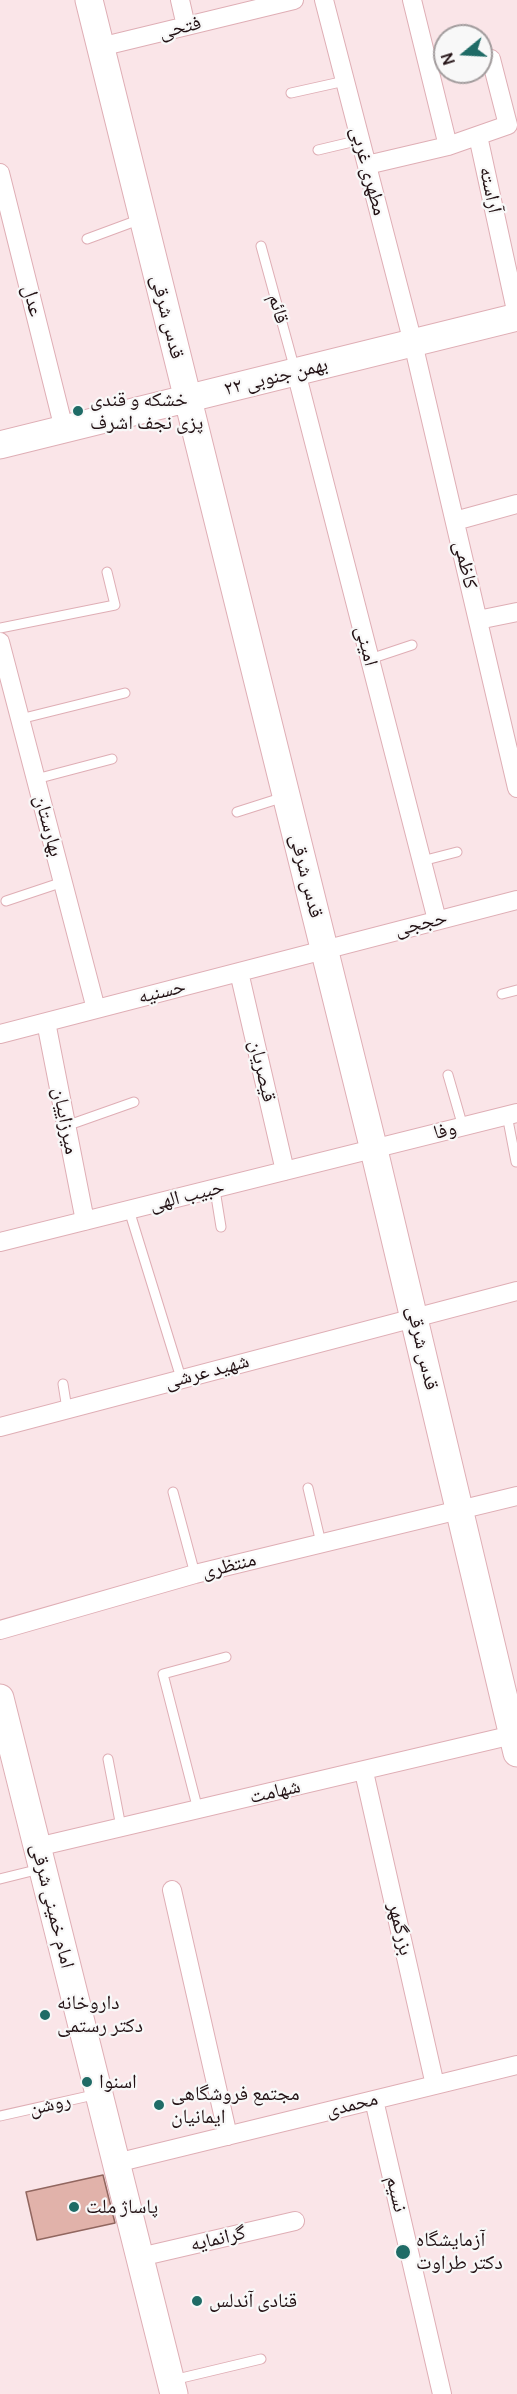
<!DOCTYPE html>
<html>
<head>
<meta charset="utf-8">
<style>
	body { margin:0 }
	#map { position:relative; width:517px; height:2394px; overflow:hidden; background:#fae5e8; font-family:Manrope,sans-serif }
	canvas { display:block }
	.north { position:absolute; left:433px; top:24px; width:60px; height:60px; box-sizing:border-box; background:#f8f8f8; border:2px solid #a29c9d; border-radius:50%; rotate:252deg; font-size:16px; font-weight:700; line-height:24px; text-align:center; color:#221114 }
	.north::after { content:''; display:block; margin:auto; width:21px; height:27px; background:#1f6b66; clip-path:polygon(50% 0,100% 100%,50% 72%,0 100%) }
</style>
</head>
<body>
<div id="map">
<canvas width="517" height="2394"></canvas>
<div class="north">N</div>
</div>
<script>
const ctx = document.querySelector('canvas').getContext('2d');
ctx.lineJoin = 'round';
function paint(path, color) {
  ctx.fillStyle = color;
  ctx.fill(path, 'evenodd');
}
function trace(path, color, width, dash) {
  ctx.strokeStyle = color;
  ctx.lineWidth = width;
  ctx.lineCap = dash ? 'butt' : 'round';
  ctx.setLineDash(dash || []);
  ctx.stroke(path);
}
function write(font, color, halo, rows, align = 'center') {
  ctx.font = font + ' Manrope,"Noto Naskh Arabic",sans-serif';
  ctx.lineWidth = 4.5;
  ctx.setLineDash([]);
  ctx.textBaseline = 'middle';
  ctx.strokeStyle = halo;
  ctx.fillStyle = color;
  for (const [text, x, y, turn = 0] of rows) {
    ctx.save();
    ctx.translate(x, y);
    ctx.rotate((+turn || 0) * Math.PI / 180);
    ctx.textAlign = isNaN(turn) ? turn : align;
    if (halo) ctx.strokeText(text, 0, 0);
    ctx.fillText(text, 0, 0);
    ctx.restore();
  }
}
const building = new Path2D(`
	M103,2175L115,2223L37,2240L26,2192Z`);
const lane = new Path2D(`
	M291,93L345,81
	M318,150L360,140
	M87,239L141,219
	M261,246L295,370
	M0,628L115,605L107,572
	M370,659L412,645
	M20,719L125,693
	M36,779L112,759
	M237,812L284,797
	M422,861L457,852
	M6,901L63,882
	M502,994L517,990
	M448,1075L463,1127
	M507,1115L516,1162
	M66,1126L134,1102
	M215,1190L221,1227
	M129,1210L181,1378
	M63,1384L67,1409
	M308,1488L321,1543
	M173,1492L195,1574
	M108,1759L121,1827
	M198,1810L163,1674L226,1657
	M0,1879L40,1869
	M0,2116L98,2094
	M173,2380L261,2359`);
const street = new Path2D(`
	M180,0L186,26
	M324,0L413,343L517,788
	M412,0L448,146
	M100,47L294,0
	M478,136L517,315
	M367,165L448,146L508,125L491,59
	M0,173L64,429
	M296,372L437,920
	M455,521L517,504
	M478,620L517,612
	M0,642L96,1009
	M239,972L285,1171
	M46,1022L85,1221
	M0,1034L517,900
	M0,1242L517,1113
	M0,1427L517,1291
	M0,1630L195,1574L517,1496
	M364,1772L435,2085
	M37,1847L517,1734
	M172,1890L228,2136
	M374,2100L442,2394
	M116,2163L517,2065
	M140,2257L295,2221`);
const secondary = new Path2D(`
	M89,0L374,1150L517,1753
	M0,445L517,317
	M0,1698L174,2394`);
const markers = [
	[78,411,6,"#1f6b66"],
	[45,2015,6,"#1f6b66"],
	[87,2082,6,"#1f6b66"],
	[159,2105,6,"#1f6b66"],
	[74,2207,6,"#1f6b66"],
	[403,2252,8,"#1f6b66"],
	[197,2301,6,"#1f6b66"]
];
const streetNames = [
	["فتحی",180,28,-14],
	["مطهری غربی",368,171,75],
	["آراسته",490,190,78],
	["عدل",32,301,76],
	["قائم",278,309,75],
	["قدس شرقی",167,317,76],
	["۲۲ بهمن جنوبی",276,377,-14],
	["کاظمی",465,565,77],
	["امینی",366,646,76],
	["بهارستان",48,826,75],
	["قدس شرقی",306,876,76],
	["حججی",421,924,-14],
	["حسنیه",162,992,-14],
	["قیصریان",262,1071,77],
	["میرزاییان",65,1121,79],
	["وفا",445,1131,-15],
	["حبیب الهی",187,1196,-14],
	["قدس شرقی",422,1348,77],
	["شهید عرشی",207,1372,-15],
	["منتظری",229,1566,-14],
	["شهامت",275,1792,-13],
	["امام خمینی شرقی",52,1906,76],
	["بزرگمهر",400,1929,77],
	["روشن",50,2105,-13],
	["محمدی",352,2105,-14],
	["نسیم",396,2194,77],
	["گرانمایه",218,2239,-13]
];
const poiNames = [
	["خشکه و قندی",90,400],
	["پزی نجف اشرف",90,423],
	["داروخانه",57,2003],
	["دکتر رستمی",57,2026],
	["اسنوا",99,2082],
	["مجتمع فروشگاهی",171,2094],
	["ایمانیان",171,2117],
	["پاساژ ملت",86,2207],
	["آزمایشگاه",416,2240],
	["دکتر طراوت",416,2263],
	["قنادی آندلس",209,2301]
];
paint(building, '#e1b2aa');
trace(building, '#91665f', 1.5);
trace(lane, '#dfaeb5', 11);
trace(street, '#dfaeb5', 20);
trace(secondary, '#dfaeb5', 29);
trace(lane, '#fff', 9);
trace(street, '#fff', 18);
trace(secondary, '#fff', 27);
for (const [x, y, r, color] of markers) {
  const dot = new Path2D();
  dot.arc(x, y, r, 0, 2 * Math.PI);
  ctx.fillStyle = color;
  ctx.fill(dot);
  trace(dot, '#f8f8f8', 2);
}
write('20px', '#221114', '#f8f8f8', streetNames);
write('20px', '#221114', '#f8f8f8', poiNames, 'left');
</script>
</body>
</html>
